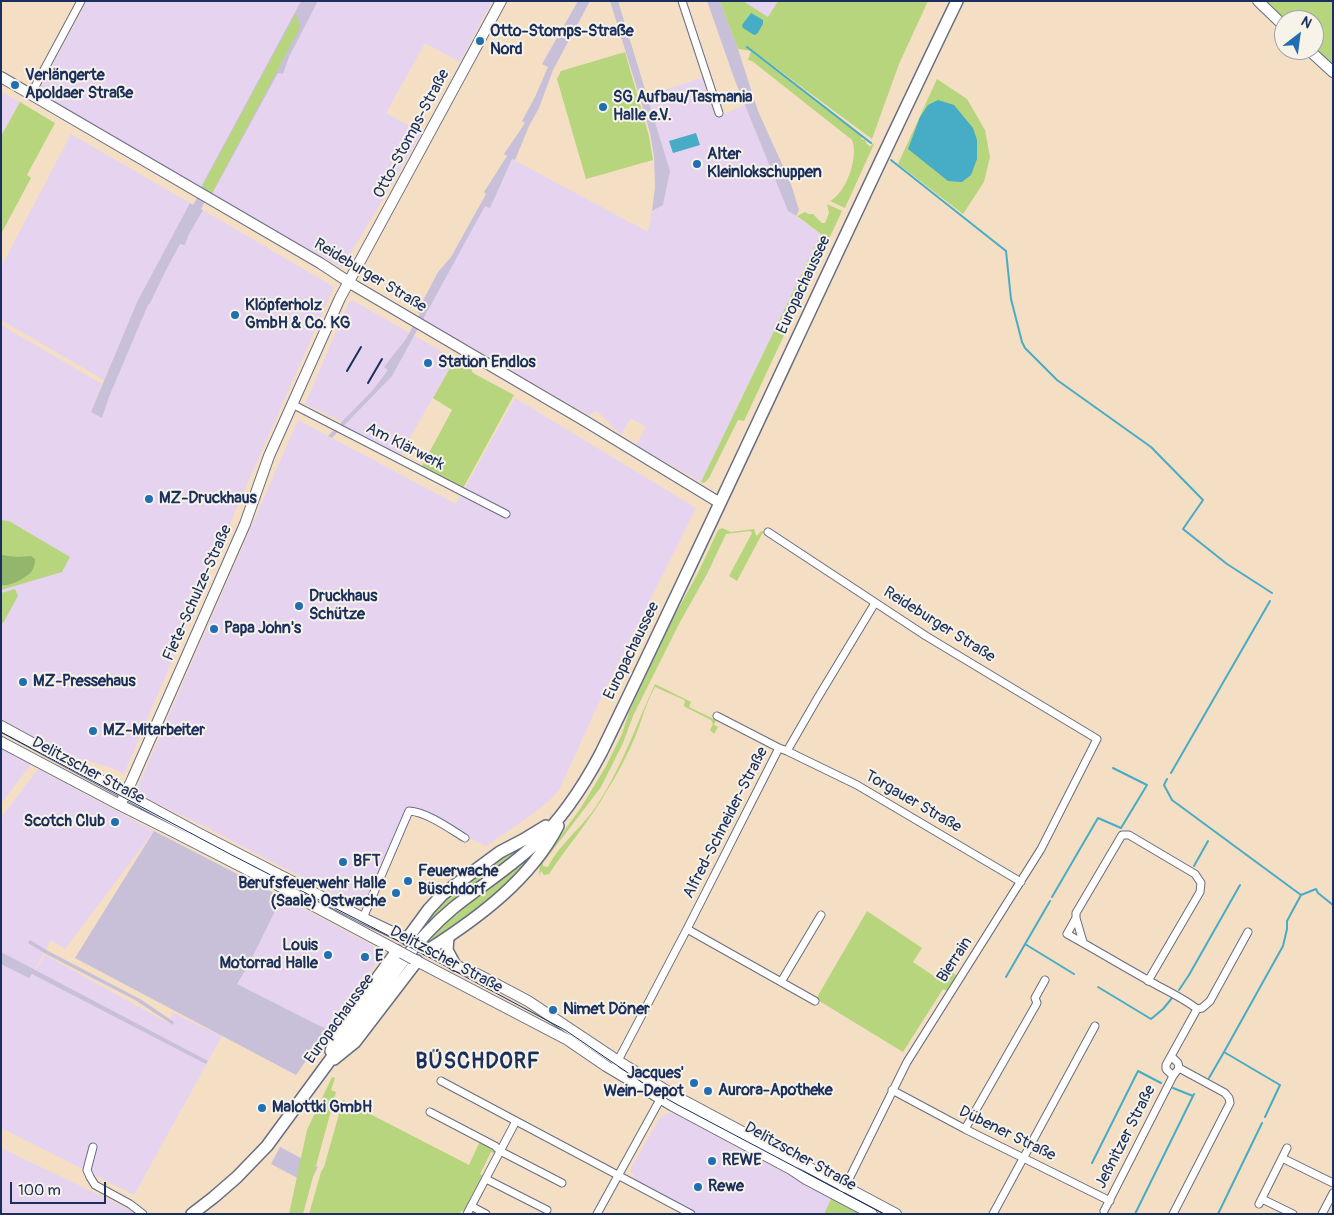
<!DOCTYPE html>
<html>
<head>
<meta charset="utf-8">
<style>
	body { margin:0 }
	#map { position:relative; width:1334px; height:1215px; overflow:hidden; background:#f4dfc4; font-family:Pangolin,sans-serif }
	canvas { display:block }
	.frame { position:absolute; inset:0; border:2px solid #1b2f5e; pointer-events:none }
	.north { position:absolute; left:1274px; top:10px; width:50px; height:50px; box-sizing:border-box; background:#f7f3e8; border:1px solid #9fa5b1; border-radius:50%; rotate:30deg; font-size:14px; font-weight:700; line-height:20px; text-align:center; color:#1b2f5e }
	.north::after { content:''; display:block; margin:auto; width:18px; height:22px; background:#1f6fb2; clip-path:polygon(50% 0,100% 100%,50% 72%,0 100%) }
	.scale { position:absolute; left:10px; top:1182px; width:96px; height:22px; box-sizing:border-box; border:2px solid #1b2f5e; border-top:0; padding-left:6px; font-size:15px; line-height:18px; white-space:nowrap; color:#1b2f5e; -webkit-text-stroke:4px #f7f3e8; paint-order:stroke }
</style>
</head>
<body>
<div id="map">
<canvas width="1334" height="1215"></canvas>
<div class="frame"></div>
<div class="north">N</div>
<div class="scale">100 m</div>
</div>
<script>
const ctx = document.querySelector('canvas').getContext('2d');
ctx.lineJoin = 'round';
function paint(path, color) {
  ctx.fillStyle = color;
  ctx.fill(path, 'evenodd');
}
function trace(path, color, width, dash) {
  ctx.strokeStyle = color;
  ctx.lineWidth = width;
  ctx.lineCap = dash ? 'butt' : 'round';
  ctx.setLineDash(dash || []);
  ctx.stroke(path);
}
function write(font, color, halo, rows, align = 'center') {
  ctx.font = font + ' Pangolin,sans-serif';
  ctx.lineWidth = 4;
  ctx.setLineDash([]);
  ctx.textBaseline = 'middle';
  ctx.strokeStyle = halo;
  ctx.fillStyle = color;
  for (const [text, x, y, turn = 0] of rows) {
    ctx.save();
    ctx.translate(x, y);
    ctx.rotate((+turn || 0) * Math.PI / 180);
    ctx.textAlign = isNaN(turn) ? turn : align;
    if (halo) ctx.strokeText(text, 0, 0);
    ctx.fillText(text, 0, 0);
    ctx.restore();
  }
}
const built = new Path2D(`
	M87,1H301L201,187L38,92Z
	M318,1H492L460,62L425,43L386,113L422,133L342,268L212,194L278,73L283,74L289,57Z
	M743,1H778L768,17Z
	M704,77L715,118L745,105L788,211L821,234L701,482L636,445L646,427L631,418L621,435L597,411L588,415L423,319L485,205L490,207L512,159L648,232L652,211L663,205L670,171L647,96Z
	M1,92L20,102L1,136Z
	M71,134L190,203L137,302L104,380L1,320V267Z
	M203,210L334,287L241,498L124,774L112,768L68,755L1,719V325L102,384L91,412L102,418L109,397L148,305L180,243L185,245L188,236Z
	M352,300L455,359L399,457L343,429V422L305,404L348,304Z
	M515,398L696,508L602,696L559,790L549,801L534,813L486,846L411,809L366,911L200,824L140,795L137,790L139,784L298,420L456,504Z
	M1,748L31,764L1,804Z
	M38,769L154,831L65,949L51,940L27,984L45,955L168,1023L173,1013L222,1036L134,1195L1,1128V818Z
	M282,897L382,951L372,969L328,1030L237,984L249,964Z
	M669,1113H673L791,1176L806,1186L831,1199L824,1214H697L633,1179L634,1175L631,1172V1168L661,1116Z
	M1,1148L139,1214H1Z`);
const industrial = new Path2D(`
	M301,1H318L289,57L283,74L278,73L212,194L210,193L201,209L203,210L188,236L185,245L180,244L166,270L150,303L148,305L109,397L102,418L91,412L137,302L190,203L193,205L203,188L201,187Z
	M578,1H590L553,70L539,108L529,126L515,160L512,159L490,208L485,206L392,376L332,438L328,436L373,390L388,370L384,367L406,339L420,314L417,312L438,272L451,257L486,194L484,192L507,156L504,154L525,123L522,121L535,97L548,67L542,64Z
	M610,1H618L670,171L663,205L652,211L655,187L654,156L650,133L640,98Z
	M707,1H720L738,49L758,111L791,184L799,210L796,216L788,211L734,78Z
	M154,831L282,897L249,964L237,984L328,1030L296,1075L75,958Z
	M30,940L48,951L140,999L174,1022L173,1025L135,1000L46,954L28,943Z
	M1,952L208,1061L206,1064L32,974L29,978L1,964Z
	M280,1147L318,1167L309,1184L271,1164Z`);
const green = new Path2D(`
	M720,1H743L768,17L778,1H928L899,64L872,139L753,51L738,49Z
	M1263,1H1333V67L1314,50V20H1284Z
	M296,13L300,28L212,193L202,187Z
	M751,51L863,136L861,139L865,140L866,143L870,147L873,143L874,144L845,208L830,201C846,193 859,157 852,140L752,61L748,60Z
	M625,52L649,136L653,160L586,179L557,79L561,71Z
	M937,79L967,99L985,130L990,157L984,182L963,214L898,164Z
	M20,102L55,123L27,175L31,178L1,234V136Z
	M827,204L842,211L744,421L738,420L709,478L704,483L701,482L821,234L797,216L805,212L808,214H813L822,223H825L829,213Z
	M455,359L471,369L473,373L514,395L462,490L421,468L452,410L433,398Z
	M1,520L9,521L70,557L62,572L1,590Z
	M722,528L731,532L754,529L756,535L757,536L761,531L765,532L762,534L737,581L729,576L752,533L750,531L726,534L707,574L680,622L633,716L623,743L601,787L543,863V866L548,867C560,843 583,827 597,805C622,767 636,725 655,684L691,702L689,707L716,720L714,725L718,727L714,734L710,730L713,724L711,720L685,707L684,705L685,702L684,700L655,687C646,703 642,720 635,737C627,756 617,775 606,792C590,821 567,846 549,874L544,875L541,871L539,876L540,864L580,809L605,768L622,734L629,712L672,620L698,573L718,530Z
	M15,589L18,596L3,623L1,622V593Z
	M542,832L416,936H415L436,907L495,859Z
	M551,833L507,887L436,942L430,937L461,909L507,874Z
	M867,911L922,948L913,962L944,983L952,972L957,976L947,991L943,989L903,1052L816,999Z
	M332,1077L335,1078L331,1090L336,1092L303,1214H289L307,1130Z
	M343,1100L469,1165L480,1141L496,1149V1154L491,1152L480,1174L484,1176L483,1178H481L471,1197L473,1199L467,1210L461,1211L460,1214H309L321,1172L324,1167Z
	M831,1199L859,1214H824Z`);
const forest = new Path2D(`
	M1,555L18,557L31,556L35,559C35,564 34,568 31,572C26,578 9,587 1,585Z`);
const water = new Path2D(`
	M751,13L763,20V24L757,34L754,35L743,28L742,25Z
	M938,100L954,105L973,128L977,140V159L971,175L962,182L948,181L908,149L920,117L928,105Z
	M696,133L700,145L673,153L669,141Z`);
const stream = new Path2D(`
	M747,47L871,143
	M891,160L1006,251L1011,299L1022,342L1025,348L1057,380L1151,447L1203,500L1183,529L1227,564L1272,593
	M1171,773L1270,601
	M1167,779L1164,785L1172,800L1301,895L1316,889L1318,893L1333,905
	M1194,866L1208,841
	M1052,897L1098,818L1121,828L1147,785L1113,768
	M1025,944L1074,974
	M1006,977L1050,901
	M1098,987L1151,1019L1163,1009L1172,998
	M1179,990L1189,975L1240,885
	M1209,1078L1224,1052
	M1173,1088L1193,1096
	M1265,1117L1280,1085L1224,1052L1283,946L1287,929V921L1301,895
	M1092,1163L1138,1071L1161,1083
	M1135,1214L1194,1094
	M1218,1214L1262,1123`);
const street = new Path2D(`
	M682,1L719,113
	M31,94L81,1
	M292,404L506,514
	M768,532L926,636L1097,739L1041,849L907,1062L849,1179L842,1190
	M717,716L779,748
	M787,751L857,785L1021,882
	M363,918L409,811C427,812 450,829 465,838
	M1076,918L1083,942
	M687,929L815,1001
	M1148,981L1200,892L1201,883L1195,874L1129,835H1122L1076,913V918L1067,934C1096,950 1124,967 1153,983C1167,991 1185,999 1197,1009
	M781,982L821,915
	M1171,1056L1178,1063L1179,1068L1173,1076L1166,1069V1065L1197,1009L1202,1008L1210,1001L1248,932
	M613,1070L687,929L779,748L787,751L817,699L875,603
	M441,1081L516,1121
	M892,1090L965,1129L1110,1201
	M430,1112L495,1146L500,1151L562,1183
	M965,1129L1037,1003L1035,998L1045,980
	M93,1147L87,1170L90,1177L95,1185L130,1204L143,1214
	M1282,1158L1333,1183
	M486,1179L547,1210
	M1262,1199L1293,1214
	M1259,1204L1287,1148
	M471,1206L486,1214
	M1104,1211L1173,1076
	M467,1214L516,1121L691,1214
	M597,1214L662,1096
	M993,1214L1095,1026
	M1173,1214L1230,1103L1229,1098L1225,1093L1179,1068
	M1322,1214L1333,1193`);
const secondary = new Path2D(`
	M1258,1L1284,26
	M1309,50L1333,72
	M1,77L320,263L355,286L585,421L720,503
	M1,726L196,832L363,918L411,941
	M1,742L120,805L168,829L289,891L314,906L402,953
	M120,805L132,780L245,524L269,456L340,298L501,1
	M423,947L455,965L479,975L528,1001L618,1061L677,1097L896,1214
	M413,959L568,1040L606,1066L673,1106L791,1169L806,1179L872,1214`);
const primary = new Path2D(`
	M448,937L447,950L455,965
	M407,939L429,909L443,894L500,852L523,840L546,826
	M428,950C478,918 530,880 558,826
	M331,1051L341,1028L397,951
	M334,1059L355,1042L417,961
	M192,1214L214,1197L237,1177L267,1146L402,962C417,943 433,925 452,909C479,887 508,869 534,845C562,819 583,787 601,753C722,504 836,251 957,1`);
const tram = new Path2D(`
	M1,732L228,853L391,937L565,1030L662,1096L678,1105L884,1214`);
const rail = new Path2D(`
	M347,371L361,347
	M368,383L382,359`);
const secondaryBridge = new Path2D(`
	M411,941L422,947
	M402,953L413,959`);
const markers = [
	[480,41,5,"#1f6fb2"],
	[15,85,5,"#1f6fb2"],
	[603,107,5,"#1f6fb2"],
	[697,164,5,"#1f6fb2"],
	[235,315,5,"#1f6fb2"],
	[428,363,5,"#1f6fb2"],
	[149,499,5,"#1f6fb2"],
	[299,606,5,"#1f6fb2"],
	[214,629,5,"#1f6fb2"],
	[23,682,5,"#1f6fb2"],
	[93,731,5,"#1f6fb2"],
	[115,822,5,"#1f6fb2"],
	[343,862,5,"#1f6fb2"],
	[408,881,5,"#1f6fb2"],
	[396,893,5,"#1f6fb2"],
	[328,955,5,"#1f6fb2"],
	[365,957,5,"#1f6fb2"],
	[553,1010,5,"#1f6fb2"],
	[694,1083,5,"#1f6fb2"],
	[708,1091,5,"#1f6fb2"],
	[262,1108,5,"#1f6fb2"],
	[712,1161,5,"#1f6fb2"],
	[698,1187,5,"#1f6fb2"]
];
const poiNames = [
	["Otto-Stomps-Straße",490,32],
	["Nord",490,50],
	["Verlängerte",25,76],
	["Apoldaer Straße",25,94],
	["SG Aufbau/Tasmania",613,98],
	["Halle e.V.",613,116],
	["Alter",707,155],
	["Kleinlokschuppen",707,173],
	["Klöpferholz",245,306],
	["GmbH & Co. KG",245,324],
	["Station Endlos",438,363],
	["MZ-Druckhaus",159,499],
	["Druckhaus",309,597],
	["Schütze",309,615],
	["Papa John's",224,629],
	["MZ-Pressehaus",33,682],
	["MZ-Mitarbeiter",103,731],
	["Scotch Club",105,822,"right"],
	["BFT",353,862],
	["Feuerwache",418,872],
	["Büschdorf",418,890],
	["Berufsfeuerwehr Halle",386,884,"right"],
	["(Saale) Ostwache",386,902,"right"],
	["Louis",318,946,"right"],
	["Motorrad Halle",318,964,"right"],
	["E",375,957],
	["Nimet Döner",563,1010],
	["Jacques'",684,1074,"right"],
	["Wein-Depot",684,1092,"right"],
	["Aurora-Apotheke",718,1091],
	["Malottki GmbH",272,1108],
	["REWE",722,1161],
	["Rewe",708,1187]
];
const streetNames = [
	["Otto-Stomps-Straße",412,134,-62],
	["Reideburger Straße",370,276,31],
	["Europachaussee",804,285,-65],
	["Am Klärwerk",405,447,27],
	["Fiete-Schulze-Straße",198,593,-66],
	["Reideburger Straße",939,625,32],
	["Europachaussee",632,651,-64],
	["Delitzscher Straße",88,771,28],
	["Torgauer Straße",913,802,30],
	["Alfred-Schneider-Straße",726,823,-63],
	["Delitzscher Straße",446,960,28],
	["Bierrain",955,960,-57],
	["Europachaussee",340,1019,-54],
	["Dübener Straße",1007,1134,26],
	["Jeßnitzer Straße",1126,1137,-63],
	["Delitzscher Straße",800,1157,29]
];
const districtNames = [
	["BÜSCHDORF",478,1063]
];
paint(built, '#e5d3f0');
paint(industrial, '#c7c0d8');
paint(green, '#b7d57c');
paint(forest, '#91b66c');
paint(water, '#47acc6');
trace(stream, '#47acc6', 2);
trace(street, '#676d82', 9);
trace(secondary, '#676d82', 12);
trace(primary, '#676d82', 14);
trace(street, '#fff', 7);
trace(secondary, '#fff', 10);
trace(primary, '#fff', 11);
trace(tram, '#1b2f5e', 1);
trace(rail, '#1b2f5e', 2);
trace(secondaryBridge, '#676d82', 12, []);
trace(secondaryBridge, '#fff', 10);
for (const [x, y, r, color] of markers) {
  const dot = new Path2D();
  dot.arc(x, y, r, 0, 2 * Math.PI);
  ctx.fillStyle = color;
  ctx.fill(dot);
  trace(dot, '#f7f3e8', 2);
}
write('bold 16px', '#1b2f5e', '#f7f3e8', poiNames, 'left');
write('16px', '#1b2f5e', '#f7f3e8', streetNames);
ctx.letterSpacing = '1px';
write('bold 21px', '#1b2f5e', '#f7f3e8', districtNames);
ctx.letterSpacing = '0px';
</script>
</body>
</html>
